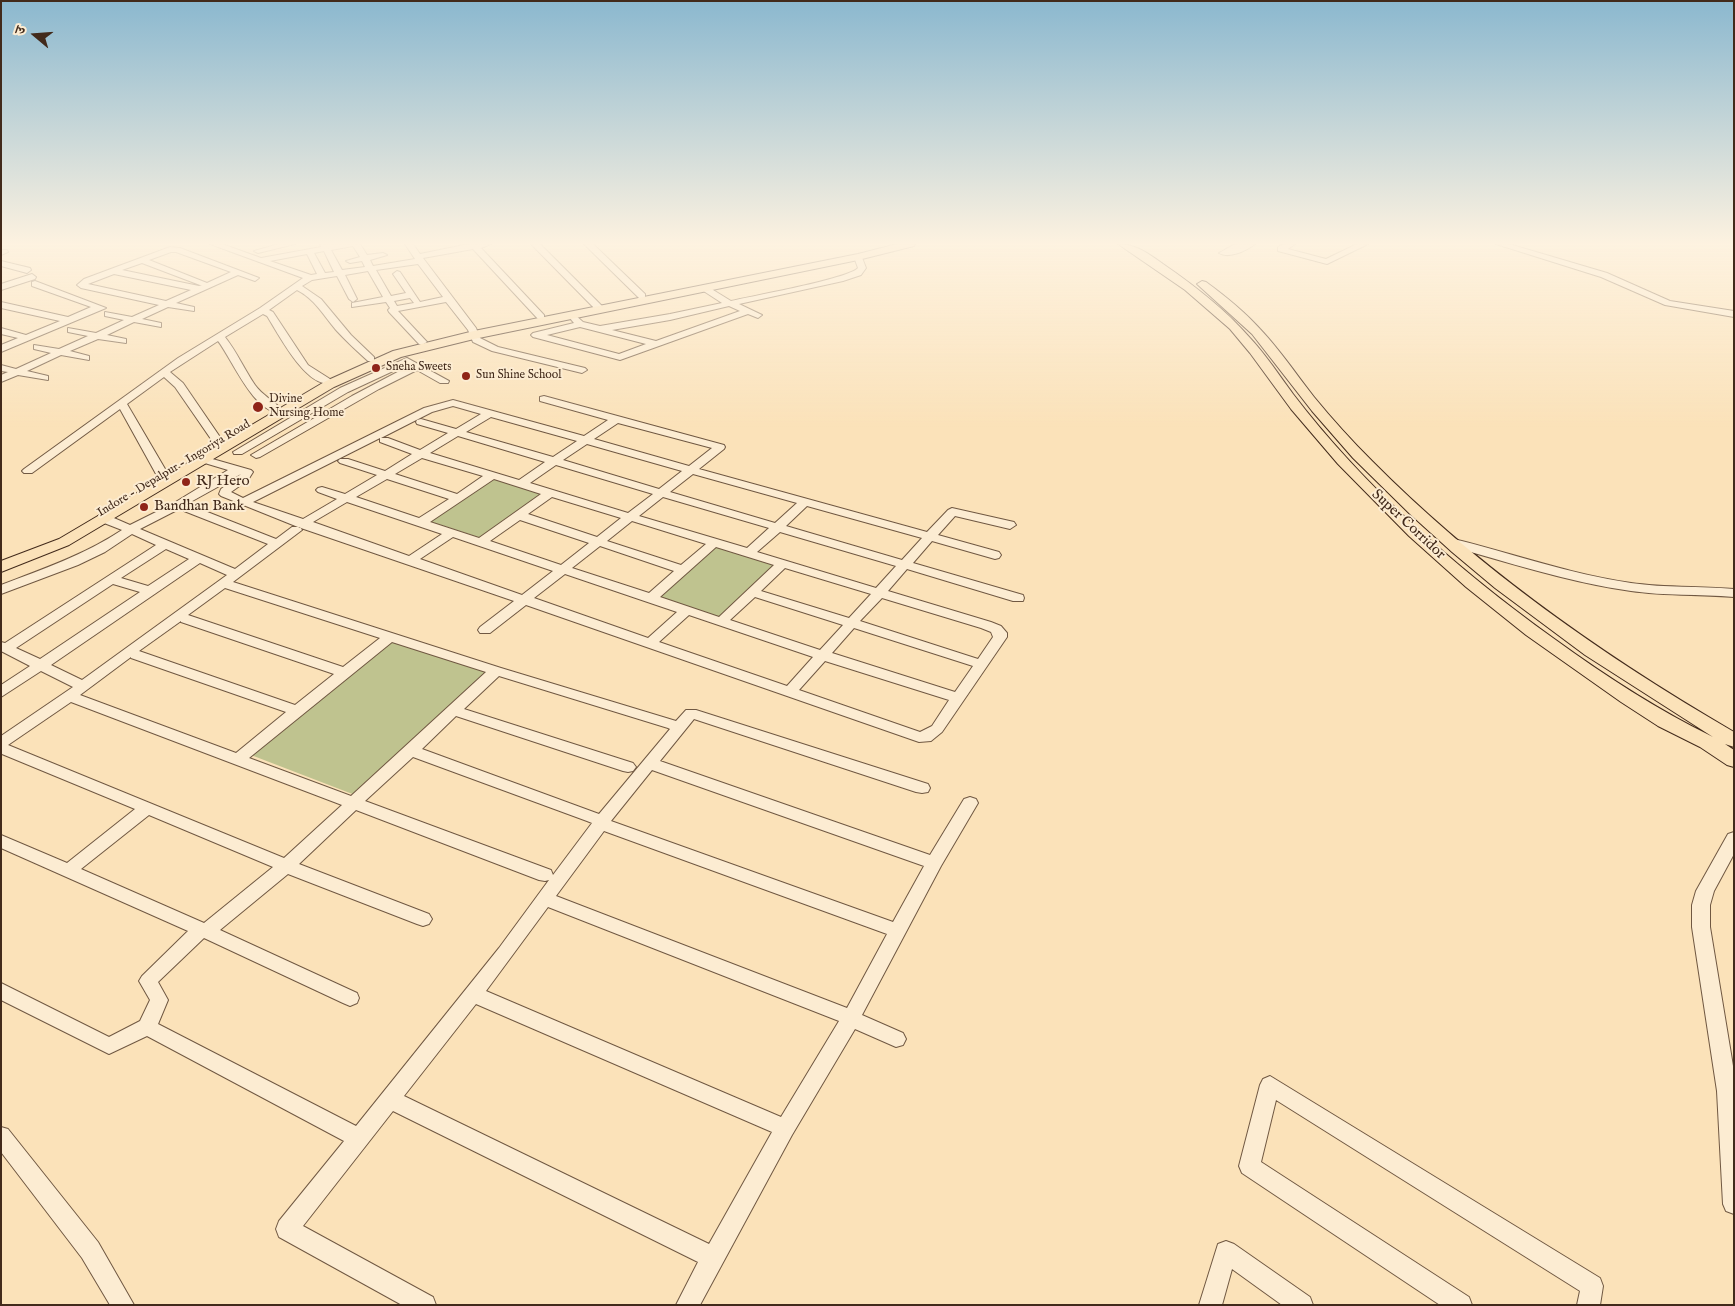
<!DOCTYPE html>
<html>
<head>
<meta charset="utf-8">
<style>
	body { margin:0 }
	#map { position:relative; width:1735px; height:1306px; overflow:hidden; background:#fbe2b9; font-family:"IM FELL English","Noto Serif Devanagari",serif }
	canvas { display:block }
	.frame { position:absolute; inset:0; border:2px solid #422a1b; pointer-events:none }
	.north { position:absolute; left:10px; top:10px; width:50px; height:50px; -webkit-text-stroke:4px #fcecd2; paint-order:stroke; rotate:288deg; font-size:14px; font-weight:700; line-height:20px; text-align:center; color:#422a1b }
	.north::after { content:''; display:block; margin:auto; width:18px; height:22px; background:#422a1b; clip-path:polygon(50% 0,100% 100%,50% 72%,0 100%) }
</style>
</head>
<body>
<div id="map">
<canvas width="1735" height="1306"></canvas>
<div class="frame"></div>
<div class="north">उ</div>
</div>
<script>
const ctx = document.querySelector('canvas').getContext('2d');
ctx.lineJoin = 'round';
function paint(path, color) {
  ctx.fillStyle = color;
  ctx.fill(path, 'evenodd');
}
function trace(path, color, width, dash) {
  ctx.strokeStyle = color;
  ctx.lineWidth = width;
  ctx.lineCap = dash ? 'butt' : 'round';
  ctx.setLineDash(dash || []);
  ctx.stroke(path);
}
function write(font, color, halo, rows, align = 'center') {
  ctx.font = font + ' "IM FELL English",serif';
  ctx.lineWidth = 4;
  ctx.setLineDash([]);
  ctx.textBaseline = 'middle';
  ctx.strokeStyle = halo;
  ctx.fillStyle = color;
  for (const [text, x, y, turn = 0] of rows) {
    ctx.save();
    ctx.translate(x, y);
    ctx.rotate((+turn || 0) * Math.PI / 180);
    ctx.textAlign = isNaN(turn) ? turn : align;
    if (halo) ctx.strokeText(text, 0, 0);
    ctx.fillText(text, 0, 0);
    ctx.restore();
  }
}
const green = new Path2D(`
	M494,478L545,493L481,538L429,521Z
	M715,546L776,564L721,618L658,598Z
	M392,641L489,673L355,795L251,755Z`);
const minor = new Path2D(`
	M210,244H222L261,258L321,247L320,244H360L367,255L383,253L387,255L370,260L373,266L415,259L405,244H413L420,254L469,244H491L481,248L544,315V319H538L473,249L423,258L476,328L480,338L498,347L585,368L587,370L582,373L492,351L473,342L468,330L446,302L398,311L427,342L422,345L419,344L389,312L388,310L390,308L386,302L352,307V303L383,297L368,271L345,275L357,299L353,302L349,299L337,276L312,280L302,286L321,299L351,335L374,357V361H368C357,351 346,341 336,330C324,316 314,298 297,290L269,310L273,312L308,365L330,379V383C306,388 278,333 267,316L263,314L225,337C237,352 244,369 255,385C262,395 273,400 281,409L280,411C255,416 231,357 218,341L170,372L183,383L222,440L221,442H213L175,387L164,377L127,404L168,474L166,476H158L156,474L120,409L32,473H24L22,471L24,469L178,358L260,308L303,278ZM353,246L360,257L346,261L350,263L362,261L365,267L342,270L331,250ZM324,251L334,272L325,273L314,253ZM307,254L317,274L311,275L270,261ZM418,264L443,297L420,302L400,272L397,271L393,274L406,293L391,296L376,270ZM410,298L414,303L397,306L394,301Z
	M279,244H295L258,253L254,251Z
	M531,244H540L603,307V311H597Z
	M584,244H593L645,294V298H639Z
	M1235,244H1255C1246,251 1229,259 1219,253Z
	M1284,244H1295L1288,249L1326,259L1357,244H1368L1327,264L1278,251V247Z
	M1496,244H1509L1607,273L1670,301L1734,311V317L1665,305L1601,277Z
	M170,247L180,248L259,278L255,281L238,275L176,303L194,307V311L168,307L142,319L161,323V327L134,322L107,335L126,339V343L98,339L70,351L89,356V360L61,355L27,371L48,376V380L18,375L1,382V375L8,372L1,371V365L16,369L51,353L34,349V345L59,349L88,336L68,332V328L96,333L124,320L105,316V312L132,317L159,305L81,288L77,285L84,279ZM171,252H176L231,272L207,283L149,260ZM142,263L200,285H202L199,286L122,270ZM114,274L191,290L166,301L88,284Z
	M1,250H7L8,252L1,255Z
	M855,255H861L866,268L861,275L843,281L739,304L762,315L758,318L748,314L620,360L533,337L531,335L533,333L574,323L569,317L574,314L583,322L600,326L670,314L722,303L702,290V286L705,285L731,301C752,296 848,279 858,268L854,257ZM729,306L740,311L656,341L612,330L670,320ZM580,327L646,344L619,354L547,335Z
	M1,261L30,268L31,270L27,273L1,266Z
	M32,274L36,277L35,279L1,290V284Z
	M35,281L106,308L1,352V345L18,338L1,334V328L26,335L60,321L1,308V302L68,317L91,307L32,286V282Z
	M407,358L449,381L448,383H440L417,370L379,389L260,457L256,458L251,455L352,396L409,366L406,365L348,392L242,454H234L233,452L340,388Z
	M544,396L724,445L725,447L724,449L699,469L927,532L948,510L952,508L1014,522L1016,525L1010,529L955,516L938,535L999,552L1001,555L999,558L995,559L932,541L913,563L1023,595L1024,598L1023,601H1013L907,569L888,591L991,622L1001,626L1007,633V637L942,732L931,741L919,742L526,605L490,633H480L478,630L480,627L514,601L298,527L221,496L219,494L221,489L241,474L187,504L276,539L292,527H300L302,530L233,582L501,668L676,721L686,710H696L928,784L930,788L928,792L922,793L916,792L694,719L660,761L930,855L964,799L970,797L976,799L978,803L941,866L862,1015L903,1033L906,1039L903,1045L896,1047L855,1029L792,1135L700,1305H676L698,1262L393,1111L303,1226L433,1297L436,1305H402L279,1237L276,1229L279,1221L344,1141L147,1036L109,1054L1,1000V983L109,1037L140,1021L150,1000L139,981L142,976L188,931L1,848V835L67,863L135,809L2,754L1,736L73,687L41,671L1,697V685L30,666L1,651V642L5,643L156,545L132,534L105,552L78,565L1,594V585C43,569 84,555 122,530L99,521L97,518L99,515H107L130,525L174,503L228,470L198,461L196,459L198,457L202,456L251,470L253,472L248,480L231,492L243,498L424,408L453,400L584,436L608,420L540,401V397ZM453,406L481,414L456,429L421,419L417,420L416,422L417,424L448,433L420,450L388,438H381L432,412ZM491,417L577,441L553,457L466,432ZM618,423L712,448L689,466L594,439ZM458,436L545,462L519,480L430,453ZM380,438V442L412,454L385,471L348,459H340L338,461L340,463L377,475L345,494L322,487L318,488L316,490L318,492L337,499L303,519L253,502ZM587,444L682,471L659,489L563,460ZM422,458L483,476L457,494L395,474ZM556,465L653,494L628,513L530,483ZM693,474L797,503L775,523L670,492ZM387,479L449,499L419,518L356,497ZM494,479L541,494L479,538L430,522ZM552,497L621,518L597,537L528,514ZM663,497L769,528L747,548L639,516ZM347,502L442,534L409,556L313,522ZM807,506L922,538L902,560L786,526ZM179,509L268,544L235,569L140,529ZM520,520L589,543L561,565L490,541ZM632,521L706,544L681,565L607,541ZM780,532L896,566L876,588L757,552ZM453,537L553,571L522,595L420,559ZM600,546L674,571L649,593L572,568ZM716,547L774,565L719,617L660,597ZM166,549L189,559L148,586L121,578ZM200,563L227,575L82,680L51,665ZM785,568L871,594L849,618L761,591ZM565,574L677,612L648,638L534,598ZM113,584L140,592L40,659L16,648ZM225,588L380,638L343,667L188,615ZM755,597L843,625L820,650L730,620ZM882,598L981,628L991,632L993,637L978,659L860,621ZM689,615L813,657L787,686L659,642ZM181,621V622L334,674L295,705L139,651ZM854,628L973,666L955,692L832,653ZM392,642L486,672L351,796L249,758ZM131,657V658L286,712L236,753L80,695ZM825,661L949,700L932,726L920,732L799,690ZM499,676L668,728L670,729L599,814L422,749L456,716L623,771L628,772L633,771L636,767L633,763L464,709ZM71,702L342,805L284,858L8,745ZM413,757L587,821L592,823L553,875L551,870L365,801ZM652,770L924,866L893,922L611,821ZM356,810L539,880L545,881L549,880L499,948L356,1126L158,1024L168,1000L158,982L204,938L343,1003L350,1006L357,1003L359,998L357,993L220,930L288,874L417,924L423,926L429,924L432,919L429,914L299,864ZM149,815L273,867L204,923L81,869ZM604,831L887,934L847,1008L556,896ZM548,907L839,1021L781,1117L486,991ZM476,1004L772,1132L709,1244L404,1096Z
	M1450,538C1511,553 1569,574 1631,583C1666,588 1699,586 1734,589V597C1699,594 1665,596 1631,591C1568,582 1507,562 1446,545L1444,542Z
	M1734,832V854L1714,891L1710,905V927L1734,1072V1214L1726,1211L1723,1204L1717,1091L1692,927V905L1696,891L1728,834Z
	M1270,1076L1600,1278L1603,1286L1600,1305H1577L1580,1291L1276,1100L1261,1162L1469,1297L1472,1305H1440L1242,1173L1239,1166L1260,1085L1263,1079Z
	M1,1127L8,1129L98,1242L134,1305H110L82,1258L1,1152Z
	M1226,1241L1234,1244L1310,1297L1313,1305H1282L1232,1269L1222,1305H1199L1218,1244Z`);
const major = new Path2D(`
	M897,244H915L914,246L858,260L474,339L401,357L334,387L69,545L1,572V561L59,539L326,381L393,351L474,331L858,254Z
	M1118,244C1136,244 1149,254 1163,264C1195,286 1225,309 1250,338C1266,355 1279,375 1293,394C1365,488 1457,569 1553,638C1604,675 1656,709 1713,737L1585,655L1495,588L1452,552L1410,514L1353,458L1312,411L1252,334L1197,284L1202,281L1206,282C1225,296 1244,311 1260,329C1280,350 1296,374 1314,397C1332,419 1352,441 1372,461C1479,569 1603,656 1734,732V747L1725,744L1734,750V767L1727,765L1700,747L1658,726L1621,702L1526,635L1466,587L1409,536L1338,464L1291,409L1250,353L1230,329L1185,290Z`);
const markers = [
	[376,368,5,"#8f2418"],
	[466,376,5,"#8f2418"],
	[258,407,6,"#8f2418"],
	[186,482,5,"#8f2418"],
	[144,507,5,"#8f2418"]
];
const farPoinames = [
	["Sneha Sweets",386,368],
	["Sun Shine School",476,376],
	["Divine",269,400],
	["Nursing Home",269,414]
];
const farStreetnames = [
	["Indore - Depalpur - Ingoriya Road",174,469,-31]
];
const poiNames = [
	["RJ Hero",196,482],
	["Bandhan Bank",154,507]
];
const streetNames = [
	["Super Corridor",1408,525,43]
];
paint(green, '#bfc38f');
trace(minor, '#705842', 2);
trace(major, '#422a1b', 2);
paint(minor, '#fcecd2');
paint(major, '#fbe2b9');
const sky = ctx.createLinearGradient(0, 0, 0, 427);
sky.addColorStop(0, '#8bb8cf');
sky.addColorStop(0.57, '#fdf2e0');
sky.addColorStop(1, '#fdf2e000');
ctx.fillStyle = sky;
ctx.fillRect(0, 0, 1735, 427);
for (const [x, y, r, color] of markers) {
  const dot = new Path2D();
  dot.arc(x, y, r, 0, 2 * Math.PI);
  ctx.fillStyle = color;
  ctx.fill(dot);
  trace(dot, '#fcecd2', 2);
}
write('12px', '#422a1b', '#fcecd2', farPoinames, 'left');
write('12px', '#422a1b', '#fcecd2', farStreetnames);
write('15px', '#422a1b', '#fcecd2', poiNames, 'left');
write('15px', '#422a1b', '#fcecd2', streetNames);
</script>
</body>
</html>
